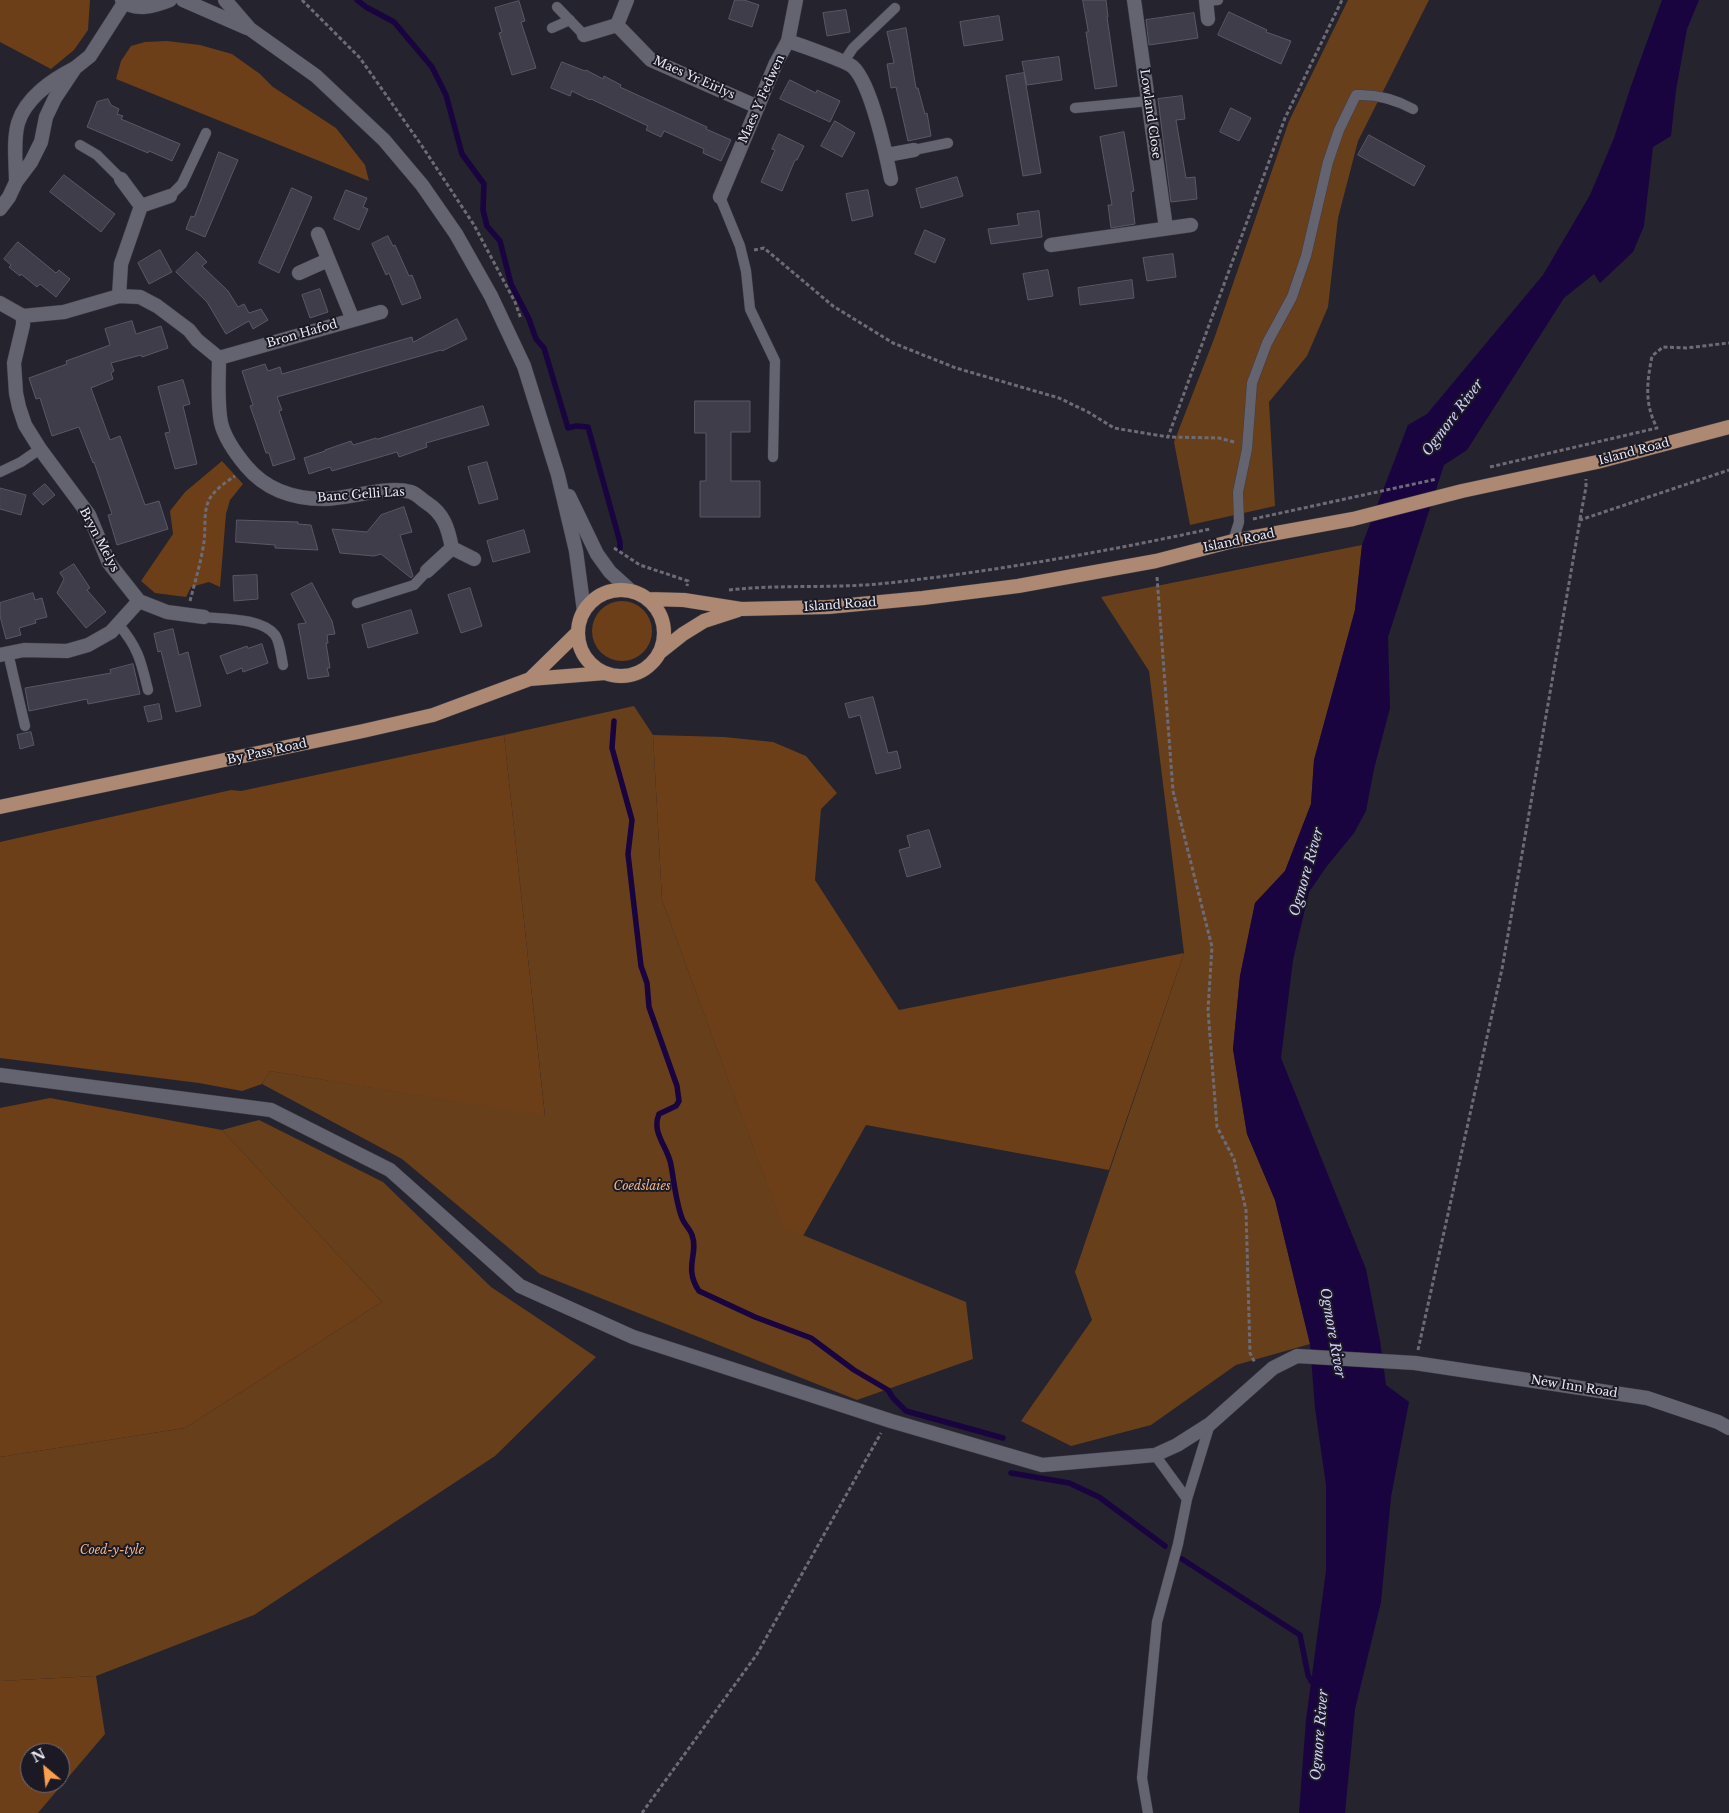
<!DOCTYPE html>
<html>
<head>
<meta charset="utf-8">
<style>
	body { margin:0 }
	#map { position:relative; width:1729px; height:1813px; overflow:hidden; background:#24232e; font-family:"Libre Baskerville",serif }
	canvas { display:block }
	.north { position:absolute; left:20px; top:1743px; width:50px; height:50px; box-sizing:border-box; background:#1b1a24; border:1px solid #6e6d76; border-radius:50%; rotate:332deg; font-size:14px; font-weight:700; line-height:20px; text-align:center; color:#ebeaf2 }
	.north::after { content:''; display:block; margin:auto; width:18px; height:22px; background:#fb9e50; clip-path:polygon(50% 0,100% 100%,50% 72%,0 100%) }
</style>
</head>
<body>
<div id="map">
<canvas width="1729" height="1813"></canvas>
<div class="north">N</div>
</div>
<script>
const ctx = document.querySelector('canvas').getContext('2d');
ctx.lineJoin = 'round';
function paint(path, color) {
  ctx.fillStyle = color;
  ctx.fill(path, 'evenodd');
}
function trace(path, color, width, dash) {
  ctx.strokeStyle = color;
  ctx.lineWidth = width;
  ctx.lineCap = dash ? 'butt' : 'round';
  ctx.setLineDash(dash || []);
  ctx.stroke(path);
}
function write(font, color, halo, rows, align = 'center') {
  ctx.font = font + ' "Libre Baskerville",serif';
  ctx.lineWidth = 4;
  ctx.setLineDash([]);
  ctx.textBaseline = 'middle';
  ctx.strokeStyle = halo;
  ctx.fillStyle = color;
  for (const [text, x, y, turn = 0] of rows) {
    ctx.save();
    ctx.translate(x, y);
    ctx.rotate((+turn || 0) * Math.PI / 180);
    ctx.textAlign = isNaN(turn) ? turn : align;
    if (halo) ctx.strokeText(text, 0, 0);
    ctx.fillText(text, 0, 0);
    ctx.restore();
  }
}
const green = new Path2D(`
	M0,0H90L88,30L74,50L51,69L0,42Z
	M167,41L200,45L232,54L260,74L273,87L336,128L365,165L369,181L116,79L121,61L131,46L145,42Z
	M222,461L243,484L230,500L226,514L220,587L209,582L191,587L186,597L155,593L141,581L173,534L170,511L185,492Z
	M592 631a30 30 0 1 1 60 0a30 30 0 1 1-60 0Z
	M504,735L545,1117L270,1071L262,1084L242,1091L199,1083L0,1058V842L231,790L241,791Z
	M653,735L724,737L773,742L806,756L837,793L821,809L815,880L899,1010L1184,953L1109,1170L866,1125L803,1236L783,1228L662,900Z
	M50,1098L222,1130L382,1302L185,1428L0,1457V1108Z
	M96,1676L105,1734L38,1813H0V1681ZM30,1753H60V1783H30Z`);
const forest = new Path2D(`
	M1348,0H1429L1358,141L1338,218L1328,307L1307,356L1269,402L1275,506L1190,525L1174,442L1214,339L1289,121Z
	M1362,545L1355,610L1314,760L1311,804L1285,871L1255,903L1240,976L1233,1049L1247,1134L1275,1200L1310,1344L1236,1365L1151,1425L1071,1446L1021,1421L1092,1320L1075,1272L1184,953L1149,671L1101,597Z
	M634,706L653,735L662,900L783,1227L966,1302L973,1359L857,1400L540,1274L402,1159L262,1084L270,1071L545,1116L504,735Z
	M259,1120L383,1182L491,1287L596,1357L495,1456L254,1615L96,1676L0,1681V1457L185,1428L382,1302L222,1130Z`);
const water = new Path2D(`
	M1662,0H1699L1687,29L1676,90L1671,136L1653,147L1644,226L1633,252L1600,283L1594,274L1564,298L1467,450L1444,465L1388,637L1390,708L1374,769L1366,811L1354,833L1327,866L1309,892L1293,960L1281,1058L1366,1269L1380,1341L1386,1385L1409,1402L1391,1497L1381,1602L1355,1709L1345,1813H1299L1306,1720L1326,1571V1485L1315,1408L1310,1344L1275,1200L1247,1134L1233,1049L1240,976L1255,903L1285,871L1311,804L1314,760L1355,610L1362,545L1408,425L1427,414L1543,275L1590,195L1614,138L1631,86Z`);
const stream = new Path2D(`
	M357,0L366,7L394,22L432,67L446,95L462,154L484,184L483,210L487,226L500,241L511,284L529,319L536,339L544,348L568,428L576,426L588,427L620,542V548
	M614,721L612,748L632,820L628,854L641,966L647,983L649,1007L677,1086L679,1101L676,1106L659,1114C651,1133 668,1147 671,1165C674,1181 676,1203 682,1218C684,1224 690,1229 692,1235C699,1254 683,1267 699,1291L755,1317L811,1338L854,1370L888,1390L893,1398L906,1411L1003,1438
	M1011,1473L1069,1483L1099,1497L1165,1546
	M1182,1559L1300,1635L1308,1675L1311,1681L1318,1683`);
const building = new Path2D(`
	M735,0H744L759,5L752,27L729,19Z
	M1083,0H1106L1108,17H1107L1117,86L1095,89L1086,32H1088Z
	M519,1L525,21L521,22L536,68L512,75L499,33L502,32L495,8Z
	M846,10L850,32L827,36L823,13Z
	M1229,12L1267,30L1266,32L1291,41L1281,64L1218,35Z
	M1194,13L1198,38L1149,45L1146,20Z
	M999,16L1003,40L964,46L960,22Z
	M906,28L916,88H918L925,114L927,113L931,136L908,141L896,87L891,88L887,64L894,63L887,32Z
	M1059,57L1062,80L1027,85L1022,62Z
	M562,62L585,71L586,70L603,79L604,76L621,85L620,87L707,127L706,129L731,140L721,161L703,153L704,149L664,131L661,137L646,130L648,126L591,99L590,100L572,91L570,96L551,88Z
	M1024,73L1041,173L1023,176L1006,76Z
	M790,80L816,93L817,90L840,101L830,122L780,99Z
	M1182,96L1185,119L1176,120L1186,178L1195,177L1197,199L1171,202L1158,99Z
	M108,99L111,105L119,109L117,114L123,116L121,119L180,144L172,161L149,151L148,153L87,127L97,102Z
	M1231,108L1251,118L1239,141L1220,132Z
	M835,121L855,133L842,157L821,146Z
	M1124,132L1134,191L1131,192L1135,224L1111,228L1108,205H1112L1100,137Z
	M779,134L804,146L797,160H795L782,191L761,182L775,150L772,149Z
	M1369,135L1425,166L1414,186L1358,155Z
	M219,152L238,160L205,237L186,229L191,216L194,217Z
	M64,175L115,214L101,232L50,192Z
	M957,177L963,196L921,208L916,189Z
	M292,188L312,197L279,273L259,263Z
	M346,190L367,198L363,207L368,209L359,230L334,219Z
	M868,190L873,216L852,221L846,194Z
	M1039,211L1042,237L991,244L988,229L1019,225L1017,214Z
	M925,230L945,239L935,263L915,254Z
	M388,236L393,246L395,245L409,276L412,275L421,298L402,305L389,273L386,275L372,244Z
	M18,242L56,273L59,270L70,279L56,297L40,284L37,287L21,274L20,276L9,267L11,265L4,259Z
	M160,250L172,272L149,284L138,263Z
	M197,252L207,262L202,266L228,291L238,307L244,304L249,313L261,309L268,320L253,329L249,321L226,334L207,302L176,272Z
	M1173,254L1176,277L1147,281L1143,258Z
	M1048,270L1053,296L1028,300L1023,274Z
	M1132,280L1134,298L1080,305L1078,288Z
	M320,289L328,312L310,318L302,295Z
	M457,319L467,339L442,351L441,350L277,397L282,410L279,411L295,459L273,466L269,453H266L257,426L250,406L253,405L242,371L265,364L268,371L280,367L282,374L412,337L413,342Z
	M132,321L136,334L161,326L168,348L142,357L141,355L111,363L114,371L111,373L113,379L91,388L110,440L120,436L145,505L159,501L168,529L117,545L108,515L112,514L94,462L93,463L79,427L52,436L40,398L36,399L29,378L67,364L66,361L110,345L105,329Z
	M183,380L190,404L183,406L197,464L175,469L165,433L170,432L158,387Z
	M695,401H750V432H731V481H760V517H700V481H706V433H695Z
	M483,406L489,425L426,443L427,447L399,457L397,452L332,471L330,467L309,474L304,458L325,451V450L351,441L353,445L376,438L377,439Z
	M487,462L498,499L479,504L468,467Z
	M45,484L55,495L43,505L33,494Z
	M0,488L26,495L21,515L0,509Z
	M404,507L412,532L400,535L413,576L411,578L381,554L374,556L340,553L332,529L367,532L381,515Z
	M237,520L298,522V524L311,525L318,550L275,548V545L236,542Z
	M524,530L530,552L493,562L487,541Z
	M74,564L90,588L87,590L106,612L86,628L57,593L64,579L60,573Z
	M257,575L258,599L234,601L233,576Z
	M312,583L332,621L335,634L327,635L328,643H326L330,668H327L329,676L308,679L298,624L306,623L291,594Z
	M470,588L482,626L461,633L448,595Z
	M33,593L35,600L42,598L47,617L35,620L36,623L19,628L21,635L6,639L0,616V603Z
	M411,610L418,633L368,648L362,625Z
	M173,629L179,655L188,652L201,706L176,712L161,651L158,652L154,634Z
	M262,644L268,663L243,672L242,668L227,674L220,656L247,646L248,648Z
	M133,664L140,694L88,704L87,699L29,711L25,688L111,673L110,670Z
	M873,697L888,753L897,751L901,768L876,774L860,715L849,718L845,704Z
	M159,704L162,719L148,722L144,707Z
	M31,732L34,745L20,749L17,735Z
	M929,830L941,867L907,877L899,850L910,847L907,836Z`);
const path = new Path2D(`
	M302,0L360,58L422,146L474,225L515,302L521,319
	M754,250L764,248L833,306L893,343L956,368L1059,398L1088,412L1114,428L1168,437
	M1234,442L1219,438L1168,437L1285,118L1342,0
	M1490,467L1657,428C1644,403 1647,382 1652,356L1663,347L1686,348L1729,343
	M1253,519L1437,479
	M1580,519L1586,487V479
	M614,548L640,565L688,581L687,586
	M1157,577L1173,791L1212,947L1208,1010L1217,1127L1234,1159L1246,1210L1250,1353L1255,1363
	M729,590C782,584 835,589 888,583C996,571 1104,552 1210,529
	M190,601C195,582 201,562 204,542C206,528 203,512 209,500C214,490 226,482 235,476
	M1418,1350L1502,969L1580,520L1729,470
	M642,1813L757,1654L881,1433`);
const service = new Path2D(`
	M1206,1L1218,0
	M557,7L584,35
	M552,28L570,20
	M843,63L853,48L895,8
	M1075,108L1149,101
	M80,145L97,155L121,179
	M914,150L948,143
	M170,196L182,184L206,133
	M720,197L740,246L746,271L750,309L775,361L773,457
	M0,472L21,462L40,449
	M1233,541L1239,522L1238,492L1247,449L1252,383L1267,343L1292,297L1306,256L1328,162L1339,130L1356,95C1377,94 1395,99 1413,109
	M357,603L414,585L427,571
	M204,617C224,619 262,618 275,635C280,642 281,656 283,665
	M118,624C138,647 141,661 148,690
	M8,653L25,726
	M1187,1499L1210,1424
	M1148,1813L1142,1778L1157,1622L1178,1544L1187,1499L1155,1455`);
const minor = new Path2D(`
	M1134,0L1166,228
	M1206,0L1208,19
	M617,25L627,0
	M584,35L617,25L651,60L758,107
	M788,41C800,45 846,61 853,67C871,84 886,154 891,179
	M887,155L914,150
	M720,197L776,63L788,41L796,0
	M141,206L170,196
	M1051,245L1191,225
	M299,273L328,260
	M119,296L121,264L141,206L121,179
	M0,303L23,316L64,312L119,296L140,297L157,306L189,330L197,340L219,358C219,379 217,402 221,423C225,439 236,454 246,466C266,490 293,499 324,499C350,499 386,485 411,492C417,494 422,500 427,503C444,514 448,528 452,548L427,571
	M23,316V325L14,363L16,393L19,407L25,425L40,449L89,515L109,563L139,601L167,612L204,617
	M353,320L381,312
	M219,358L353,320L318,234
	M452,548L474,559
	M0,655L24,650L67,651L88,645L111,632L139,601`);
const tertiary = new Path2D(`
	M75,68L90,56L124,3
	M0,209L9,197L16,182L31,162L41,142L46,117L55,98L75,68C52,80 26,97 18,123C13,141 16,163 16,182
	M0,1075L271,1110L390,1170L520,1286L633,1337L891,1421L1042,1465L1155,1455L1177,1445L1210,1424L1273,1368L1297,1356L1415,1363L1647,1398L1718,1422L1729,1428`);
const secondary = new Path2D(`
	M122,0C135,12 155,6 170,0
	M183,0L247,28
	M225,0L250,29L316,76L384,140L422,185L456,234L491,296L524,366L558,475L576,551L584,611
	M569,496L597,554L610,572L631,591`);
const primary = new Path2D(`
	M578 633a43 43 0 1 1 86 0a43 43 0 1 1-86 0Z
	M648,599L684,600L741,609L828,607L923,598L1018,586L1156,561L1233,541L1353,519L1462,491L1597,462L1729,427
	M659,653L683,634L704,621L738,610
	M530,679L578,632
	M0,807L363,731L433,715L530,679L605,673`);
const streetNames = [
	["Maes Yr Eirlys",694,78,24],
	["Maes Y Fedwen",762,99,-66],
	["Lowland Close",1150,114,82],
	["Bron Hafod",302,334,-16],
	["Island Road",1634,452,-15],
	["Banc Gelli Las",361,495,-4],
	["Bryn Melys",99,540,62],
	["Island Road",1239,541,-12],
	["Island Road",840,605,-4],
	["By Pass Road",267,752,-12],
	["New Inn Road",1574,1387,9]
];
const parkNames = [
	["Coedslaies",642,1187],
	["Coed-y-tyle",112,1551]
];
const waterNames = [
	["Ogmore River",1453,418,-53],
	["Ogmore River",1307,872,-74],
	["Ogmore River",1332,1333,80],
	["Ogmore River",1320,1735,-85]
];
paint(green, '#6c3f18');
paint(forest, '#683f1b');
paint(water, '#19043f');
trace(stream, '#19043f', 5.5);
paint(building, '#3e3d49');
trace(building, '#595865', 1);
trace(service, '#3f3d46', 11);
trace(minor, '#3f3d46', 15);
trace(tertiary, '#3f3d46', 15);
trace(secondary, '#3f3d46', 15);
trace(primary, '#3f3d46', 15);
trace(path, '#6d6c76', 3, [4, 2.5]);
trace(service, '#646370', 10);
trace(minor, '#646370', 14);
trace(tertiary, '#646370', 14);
trace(secondary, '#646370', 14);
trace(primary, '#ad8973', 14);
write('12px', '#ebeaf2', '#1b1a24', streetNames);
write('italic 12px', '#f1b485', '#1b1a24', parkNames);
write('italic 14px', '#d1ccf9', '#1b1a24', waterNames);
</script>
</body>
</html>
